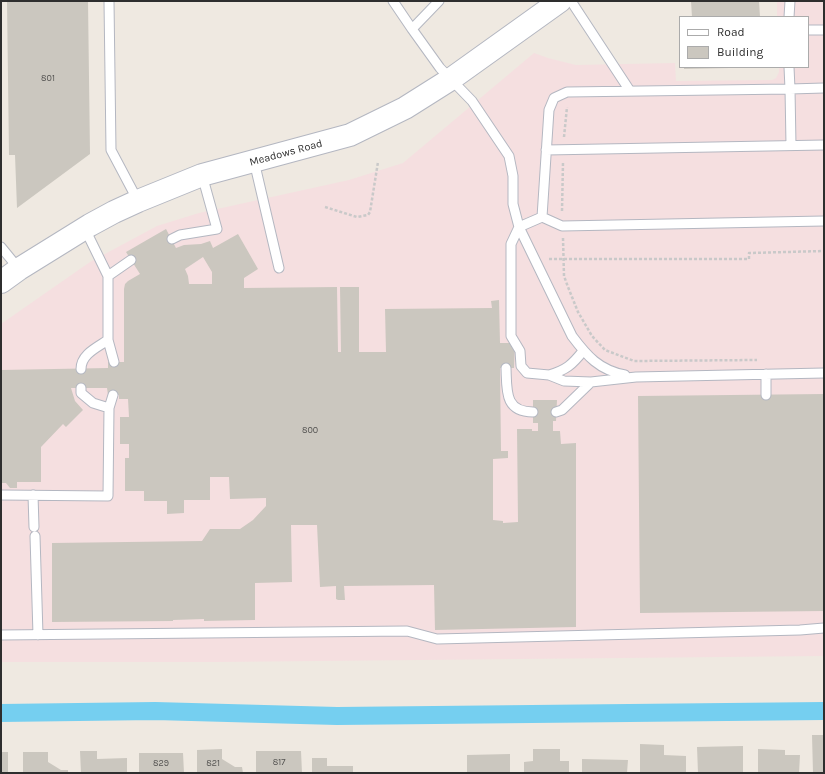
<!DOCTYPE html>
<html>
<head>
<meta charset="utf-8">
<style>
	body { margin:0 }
	#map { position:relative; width:825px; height:774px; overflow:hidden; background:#efe9e1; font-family:Karla,sans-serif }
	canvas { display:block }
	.frame { position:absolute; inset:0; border:2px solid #2e2e2e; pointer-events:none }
	.legend { position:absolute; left:679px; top:16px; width:130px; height:52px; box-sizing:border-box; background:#fff; border:1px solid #ababab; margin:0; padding:5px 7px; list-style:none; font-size:12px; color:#2e2e2e }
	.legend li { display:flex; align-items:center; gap:8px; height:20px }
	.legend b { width:20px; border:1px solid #ababab }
</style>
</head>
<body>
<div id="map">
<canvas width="825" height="774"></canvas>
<div class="frame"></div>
<ul class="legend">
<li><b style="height:5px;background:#fff"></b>Road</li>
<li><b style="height:11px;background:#cbc7bf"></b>Building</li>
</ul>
</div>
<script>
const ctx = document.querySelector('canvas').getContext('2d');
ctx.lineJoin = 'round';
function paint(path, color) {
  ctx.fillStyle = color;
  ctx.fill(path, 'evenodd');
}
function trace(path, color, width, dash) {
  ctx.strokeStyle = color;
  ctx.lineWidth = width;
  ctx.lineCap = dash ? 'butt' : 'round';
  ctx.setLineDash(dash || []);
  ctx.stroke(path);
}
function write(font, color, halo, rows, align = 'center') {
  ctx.font = font + ' Karla,sans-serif';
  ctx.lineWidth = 4;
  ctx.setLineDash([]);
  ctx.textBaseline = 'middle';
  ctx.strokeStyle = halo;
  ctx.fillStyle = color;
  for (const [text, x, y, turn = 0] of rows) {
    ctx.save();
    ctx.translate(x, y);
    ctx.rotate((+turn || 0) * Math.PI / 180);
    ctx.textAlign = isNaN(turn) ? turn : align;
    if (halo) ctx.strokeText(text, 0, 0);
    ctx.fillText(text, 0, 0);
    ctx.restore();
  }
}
const medical = new Path2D(`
	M777,1H824V657L822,656L217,662H1V324L90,262L157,226L199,213L349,180L403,163L534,53L548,58L576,65L675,63L676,81L772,80L776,78L779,72V67H808V17H777Z`);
const canal = new Path2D(`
	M1,713L155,711L337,716L824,711`);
const building = new Path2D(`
	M7,1H88L90,154L17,208L15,155H9Z
	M691,1H759L760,17H692Z
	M684,67H729V68L684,69Z
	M166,229L176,248L184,245L201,244L210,241L213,248L238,234L258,269L244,278V288L337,287L338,352H341L340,287H359V352H386L385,309L492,308L491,301L499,300L500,343H515L514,368H500L501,451H508V458L493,459V520L503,521V523L518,522L517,429H532V431H538V423H533V400H557L556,421H553V431H560L561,444L576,443V627L435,630L434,585L344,586L345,600H338L336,599V586L320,587L317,525H291L292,582L255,583V620L204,621V619L173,620V621L52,622V543L202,541L210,529H240L253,520L266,506V498L230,499L229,477H210V500H184V513L167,514V501H144V491H125V458H129V444H120V417H129L128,399H119V395H108L107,388H71L75,401L83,410L66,427L63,424L41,447V482H17V488H10L6,483H1V370L108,368V362H124V289L125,284L128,281L140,274L126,252ZM203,257L212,272V284H189L188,276L185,269Z
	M824,394V611L640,613L638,396Z
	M812,735H824V773H813Z
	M640,744L664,745V755L686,756V773H640Z
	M743,746V773H698L697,747Z
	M222,749V759L235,767H242L243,773H197V750Z
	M533,749H560V761H569V773H524V762L533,761Z
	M758,749L785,750V755H800L799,773H758Z
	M80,751H97V759L127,758V773H81Z
	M256,751H301L302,773H256Z
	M1,752H8V773H1Z
	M23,752H48V762L61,770H68V773H23Z
	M139,753H183L184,773H139Z
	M510,754V773H467V755Z
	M312,758H327V766H353V773H312Z
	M582,759L628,760L627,773H582Z`);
const path = new Path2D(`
	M564,137L567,107
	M325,207L357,217L368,215L370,212L378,162
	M562,211L563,162
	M563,238L564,276L568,287L578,312L592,336L605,350L634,361L757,360
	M549,259H749V253L824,251`);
const lane = new Path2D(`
	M109,1L111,150L138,201
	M393,1L412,29L440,68L472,101L509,156L513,176V204L519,227L542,217L549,110L554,98L567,92L790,89L791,145
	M571,1L630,91
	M789,17L790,1
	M412,29L439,1
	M808,30H824
	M789,67L790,89L824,88
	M546,150L824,145
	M254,161L279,268
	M542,217L562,226L824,221
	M519,227L511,244V336L520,351L521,366L527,373L549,375L564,381L591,382L636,377L824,373
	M519,227L572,336C587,356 599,370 625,375
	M85,229L108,276V340L114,362
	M172,239L180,235L217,229L202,175
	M1,247L19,269
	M108,276L131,260
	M506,368C507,390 504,412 533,412
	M81,369C81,354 98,347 108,340
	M766,374V395
	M549,375C566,370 572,365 583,351
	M81,388V393L93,403L109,408
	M556,412L562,410L591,382
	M1,495L108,496L109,408L113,395
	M33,495L34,527
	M35,536L38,635
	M1,635L407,631L437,639L800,630L824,628`);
const secondary = new Path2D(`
	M1,282L19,269L90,225L114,212L138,201L202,175L350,135L405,108L451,79L560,1`);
const numberNames = [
	["801",48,78],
	["800",310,430],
	["817",279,762],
	["829",161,763],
	["821",213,763]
];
const streetNames = [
	["Meadows Road",286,153,-15]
];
paint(medical, '#f5dfe0');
trace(canal, '#75cff0', 18);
paint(building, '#cbc7bf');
trace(lane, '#b4b7c1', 11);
trace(secondary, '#b4b7c1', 24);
trace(path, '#c9c9c9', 2.5, [3, 2]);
trace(lane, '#fff', 9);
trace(secondary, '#fff', 22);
write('9px', '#555452', null, numberNames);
write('11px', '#2e2e2e', '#fff', streetNames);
</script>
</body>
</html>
